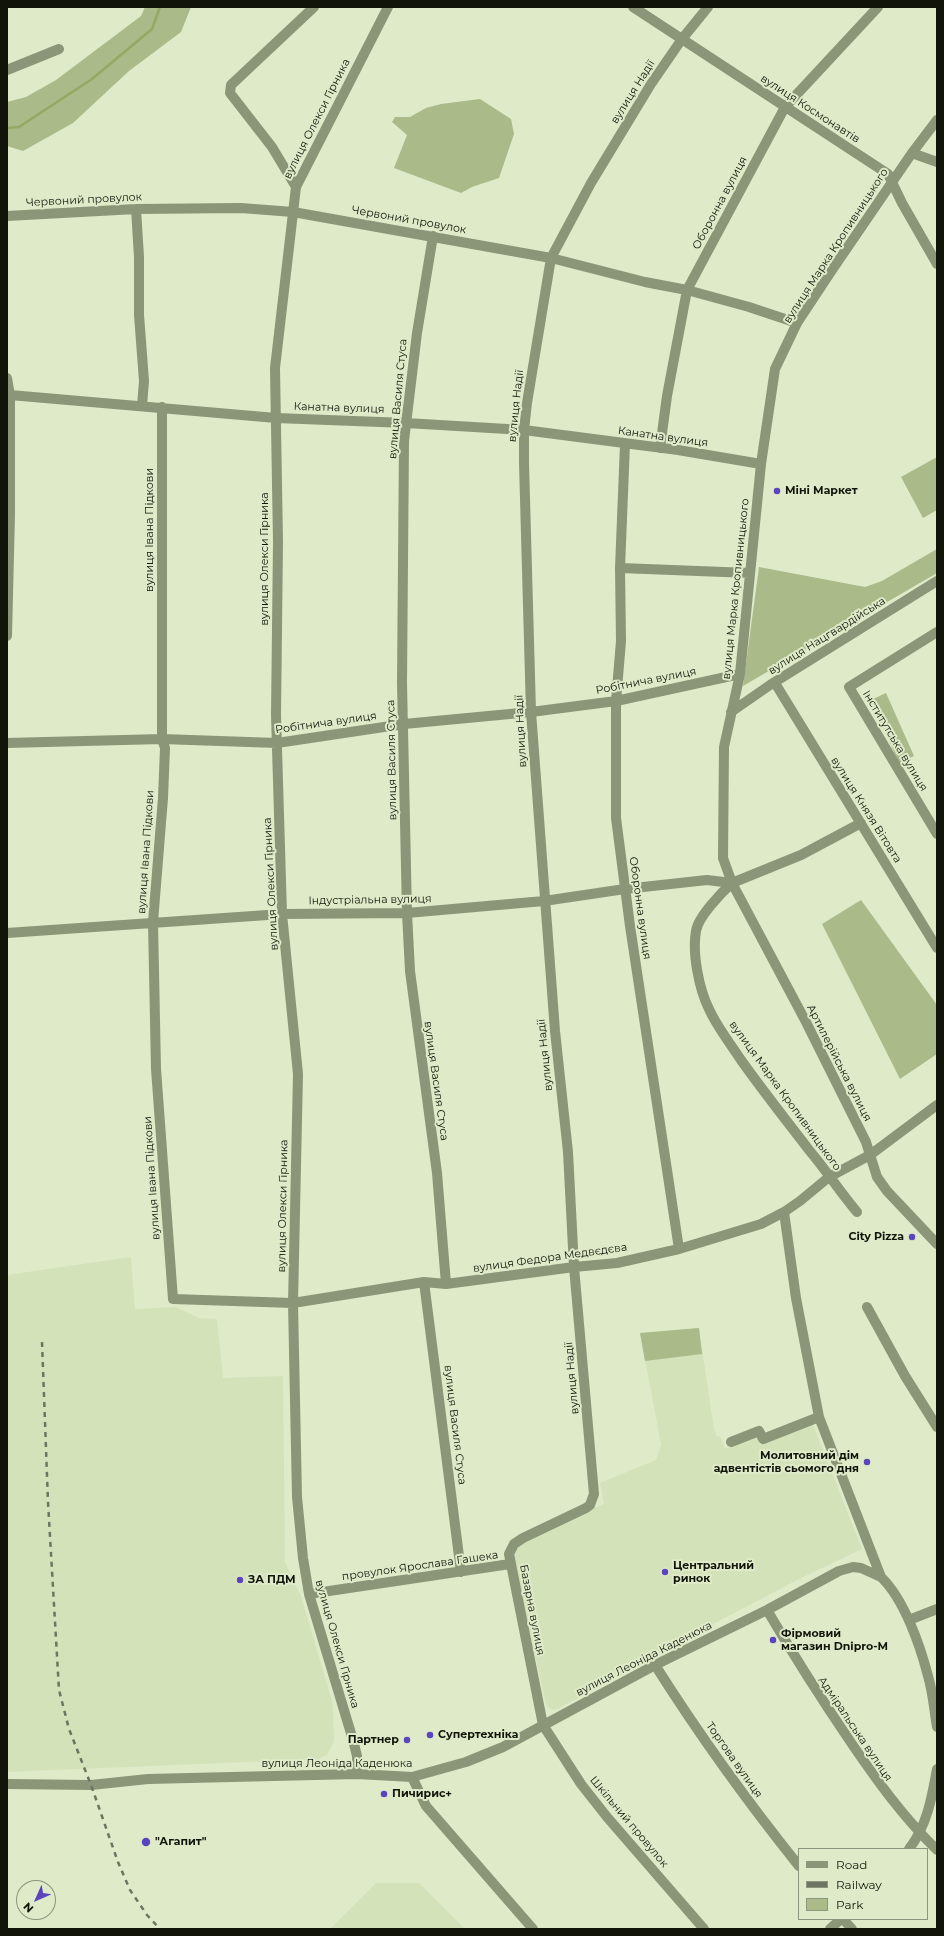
<!DOCTYPE html>
<html>
<head>
<meta charset="utf-8">
<style>
	body { margin:0 }
	#map { position:relative; width:944px; height:1936px; overflow:hidden; background:#dfeac9; font-family:Montserrat,sans-serif }
	canvas { display:block }
	.frame { position:absolute; inset:0; border:8px solid #111509; pointer-events:none }
	.legend { position:absolute; left:798px; top:1848px; width:130px; height:72px; box-sizing:border-box; background:#dfeac9; border:1px solid #8d957c; margin:0; padding:5px 7px; list-style:none; font-size:12px; color:#111509 }
	.legend li { display:flex; align-items:center; gap:8px; height:20px }
	.legend b { width:20px; border:1px solid #8d957c }
	.north { position:absolute; left:16px; top:1880px; width:40px; height:40px; box-sizing:border-box; background:#dfeac9; border:1px solid #8d957c; border-radius:50%; rotate:225deg; font-size:11px; font-weight:700; line-height:16px; text-align:center; color:#111509 }
	.north::after { content:''; display:block; margin:auto; width:14px; height:18px; background:#5b45bd; clip-path:polygon(50% 0,100% 100%,50% 72%,0 100%) }
</style>
</head>
<body>
<div id="map">
<canvas width="944" height="1936"></canvas>
<div class="frame"></div>
<ul class="legend">
<li><b style="height:5px;background:#8b9578"></b>Road</li>
<li><b style="height:5px;background:#6d745f"></b>Railway</li>
<li><b style="height:11px;background:#aaba89"></b>Park</li>
</ul>
<div class="north">N</div>
</div>
<script>
const ctx = document.querySelector('canvas').getContext('2d');
ctx.lineJoin = 'round';
function paint(path, color) {
  ctx.fillStyle = color;
  ctx.fill(path, 'evenodd');
}
function trace(path, color, width, dash) {
  ctx.strokeStyle = color;
  ctx.lineWidth = width;
  ctx.lineCap = dash ? 'butt' : 'round';
  ctx.setLineDash(dash || []);
  ctx.stroke(path);
}
function write(font, color, halo, rows, align = 'center') {
  ctx.font = font + ' Montserrat,sans-serif';
  ctx.lineWidth = 4;
  ctx.setLineDash([]);
  ctx.textBaseline = 'middle';
  ctx.strokeStyle = halo;
  ctx.fillStyle = color;
  for (const [text, x, y, turn = 0] of rows) {
    ctx.save();
    ctx.translate(x, y);
    ctx.rotate((+turn || 0) * Math.PI / 180);
    ctx.textAlign = isNaN(turn) ? turn : align;
    if (halo) ctx.strokeText(text, 0, 0);
    ctx.fillText(text, 0, 0);
    ctx.restore();
  }
}
const built = new Path2D(`
	M131,1257L135,1309L176,1307L199,1318L217,1319L223,1378L283,1376L285,1562L301,1596L333,1704L334,1741L327,1755L318,1759L7,1772V1275Z
	M699,1328L714,1429L717,1437L720,1436L725,1449L755,1436L760,1445L812,1422L862,1549L799,1579L664,1650L665,1653L557,1709L552,1710L546,1704L512,1555L515,1547L563,1520L604,1504L600,1483L656,1460L661,1444L640,1333Z
	M376,1883H419L465,1929H330Z`);
const green = new Path2D(`
	M145,7H191L181,32L129,71L73,123L23,151L7,146V102L26,97L56,80L141,16Z
	M480,99L511,119L514,134L499,178L472,187L461,193L394,168L407,135L392,122L395,117H410L426,108L441,104Z
	M937,457V510L923,518L901,477Z
	M937,549V573L743,686L759,567L865,587L882,581Z
	M886,693L914,756L899,763L871,700Z
	M861,900L937,1005V1054L900,1079L822,924Z
	M699,1328L702,1354L645,1361L640,1333Z`);
const stream = new Path2D(`
	M7,128L19,127L92,79L152,29L160,7`);
const minor = new Path2D(`
	M633,7L888,174L902,203L937,264
	M7,70L59,49
	M912,153L937,162
	M296,187L272,147L230,93L231,85L314,7
	M136,209L139,257V315L144,381L142,406
	M7,216L136,209L241,208L293,212L551,258L645,282L687,290L749,307L797,323
	M433,236L417,333L404,441L402,683L407,913L410,971L437,1173L446,1284
	M7,378L10,395V514L7,636
	M10,395L276,418L406,423L524,430L678,450L761,464
	M162,407V739L165,748L163,798L153,922L156,1069L173,1299L293,1303L424,1282L446,1284L574,1267L617,1263L679,1249L761,1224L784,1212L800,1201L829,1177L870,1155L937,1105
	M625,444L620,568L621,641L616,701V818L630,926L679,1249
	M660,448L667,396L687,290L785,107L878,7
	M620,568L750,573
	M937,632L849,687L937,834
	M775,683L937,948
	M731,712L770,685L937,581
	M7,743L162,739L277,743L404,724L531,712L616,701L740,674
	M732,883L806,1022L866,1142L877,1177L887,1191L937,1244
	M7,933L282,914L407,913L544,901L625,889L707,880L732,883L801,855L861,823
	M784,1212L796,1298L819,1417L881,1577C904,1599 920,1645 928,1676C933,1692 934,1710 937,1727
	M857,1212C840,1192 826,1170 809,1150C786,1120 763,1091 741,1060C730,1043 717,1027 709,1009C699,989 692,953 696,931C698,917 721,893 732,883L723,858L724,747L740,674L761,464L775,369L797,323L832,270L912,153L937,120
	M424,1282L461,1572
	M867,1307L905,1376L937,1427
	M731,1442L759,1431L763,1439L819,1417
	M309,1594L510,1564
	M767,1610C794,1656 822,1700 852,1744C878,1782 904,1818 937,1850
	M909,1620L937,1609
	M655,1665C700,1736 746,1800 799,1866
	M357,1774V1756L353,1740L309,1594L303,1558L297,1497L293,1303L298,1074L282,914L276,715L278,542L275,368L296,187L388,7
	M412,1777L426,1806L533,1929
	M7,1784L91,1785L148,1779L357,1774L412,1777L466,1762L503,1747L655,1665L767,1610L839,1571L853,1567L861,1568L881,1577
	M909,1849C927,1826 932,1797 937,1769
	M843,1919L852,1929
	M704,1929L607,1817L581,1784L543,1725L509,1554L514,1544L523,1538L586,1508L590,1505L594,1494L574,1267L568,1152L555,1031L531,712L524,463V430L527,403L551,258L591,183L651,84L682,39L708,7
	M830,1929L841,1919`);
const rail = new Path2D(`
	M42,1342L48,1502L59,1690L69,1729L91,1785L118,1862L130,1890L147,1915L160,1929`);
const markers = [
	[777,491,4,"#5b45bd"],
	[912,1237,4,"#5b45bd"],
	[867,1462,4,"#5b45bd"],
	[665,1572,4,"#5b45bd"],
	[240,1580,4,"#5b45bd"],
	[773,1640,4,"#5b45bd"],
	[430,1735,4,"#5b45bd"],
	[407,1740,4,"#5b45bd"],
	[384,1794,4,"#5b45bd"],
	[146,1842,5,"#5b45bd"]
];
const streetNames = [
	["вулиця Надії",633,92,-58],
	["вулиця Космонавтів",810,109,33],
	["вулиця Олекси Гірника",317,119,-63],
	["Червоний провулок",84,200,-3],
	["Оборонна вулиця",720,203,-62],
	["Червоний провулок",409,220,10],
	["вулиця Марка Кропивницького",836,246,-57],
	["вулиця Василя Стуса",398,399,-85],
	["вулиця Надії",516,406,-84],
	["Канатна вулиця",339,408,2],
	["Канатна вулиця",663,437,8],
	["вулиця Івана Підкови",150,530,-90],
	["вулиця Олекси Гірника",265,559,-90],
	["вулиця Марка Кропивницького",736,589,-84],
	["вулиця Нацгвардійська",827,636,-32],
	["Робітнича вулиця",646,681,-11],
	["Робітнича вулиця",326,723,-8],
	["вулиця Надії",521,731,-93],
	["Інститутська вулиця",895,741,59],
	["вулиця Василя Стуса",392,760,-91],
	["вулиця Князя Вітовта",866,810,58],
	["вулиця Івана Підкови",146,852,-86],
	["вулиця Олекси Гірника",271,884,-93],
	["Індустріальна вулиця",370,900,-1],
	["Оборонна вулиця",640,908,82],
	["вулиця Надії",545,1055,-96],
	["Артилерійська вулиця",839,1063,63],
	["вулиця Василя Стуса",436,1081,82],
	["вулиця Марка Кропивницького",785,1096,54],
	["вулиця Івана Підкови",152,1178,-94],
	["вулиця Олекси Гірника",283,1206,-89],
	["вулиця Федора Медвєдєва",550,1258,-8],
	["вулиця Надії",572,1378,-95],
	["вулиця Василя Стуса",455,1425,83],
	["провулок Ярослава Гашека",420,1566,-8],
	["Базарна вулиця",532,1610,79],
	["вулиця Олекси Гірника",337,1644,74],
	["вулиця Леоніда Каденюка",644,1659,-27],
	["Адміральська вулиця",855,1729,56],
	["Торгова вулиця",734,1760,55],
	["вулиця Леоніда Каденюка",337,1764],
	["Шкільний провулок",629,1822,50]
];
const poiNames = [
	["Міні Маркет",785,491],
	["City Pizza",904,1237,"right"],
	["Молитовний дім",859,1456,"right"],
	["адвентістів сьомого дня",859,1469,"right"],
	["Центральний",673,1566],
	["ринок",673,1579],
	["ЗА ПДМ",248,1580],
	["Фірмовий",781,1634],
	["магазин Dnipro-M",781,1647],
	["Супертехніка",438,1735],
	["Партнер",399,1740,"right"],
	["Пичирис+",392,1794],
	["\"Агапит\"",155,1842]
];
paint(built, '#d4e2ba');
paint(green, '#aaba89');
trace(stream, '#94a963', 2.5);
trace(minor, '#8b9578', 10);
trace(rail, '#6d745f', 2.5, [5, 5]);
for (const [x, y, r, color] of markers) {
  const dot = new Path2D();
  dot.arc(x, y, r, 0, 2 * Math.PI);
  ctx.fillStyle = color;
  ctx.fill(dot);
  trace(dot, '#dfeac9', 1.5);
}
write('11px', '#111509', '#dfeac9', streetNames);
write('bold 11px', '#111509', '#dfeac9', poiNames, 'left');
</script>
</body>
</html>
